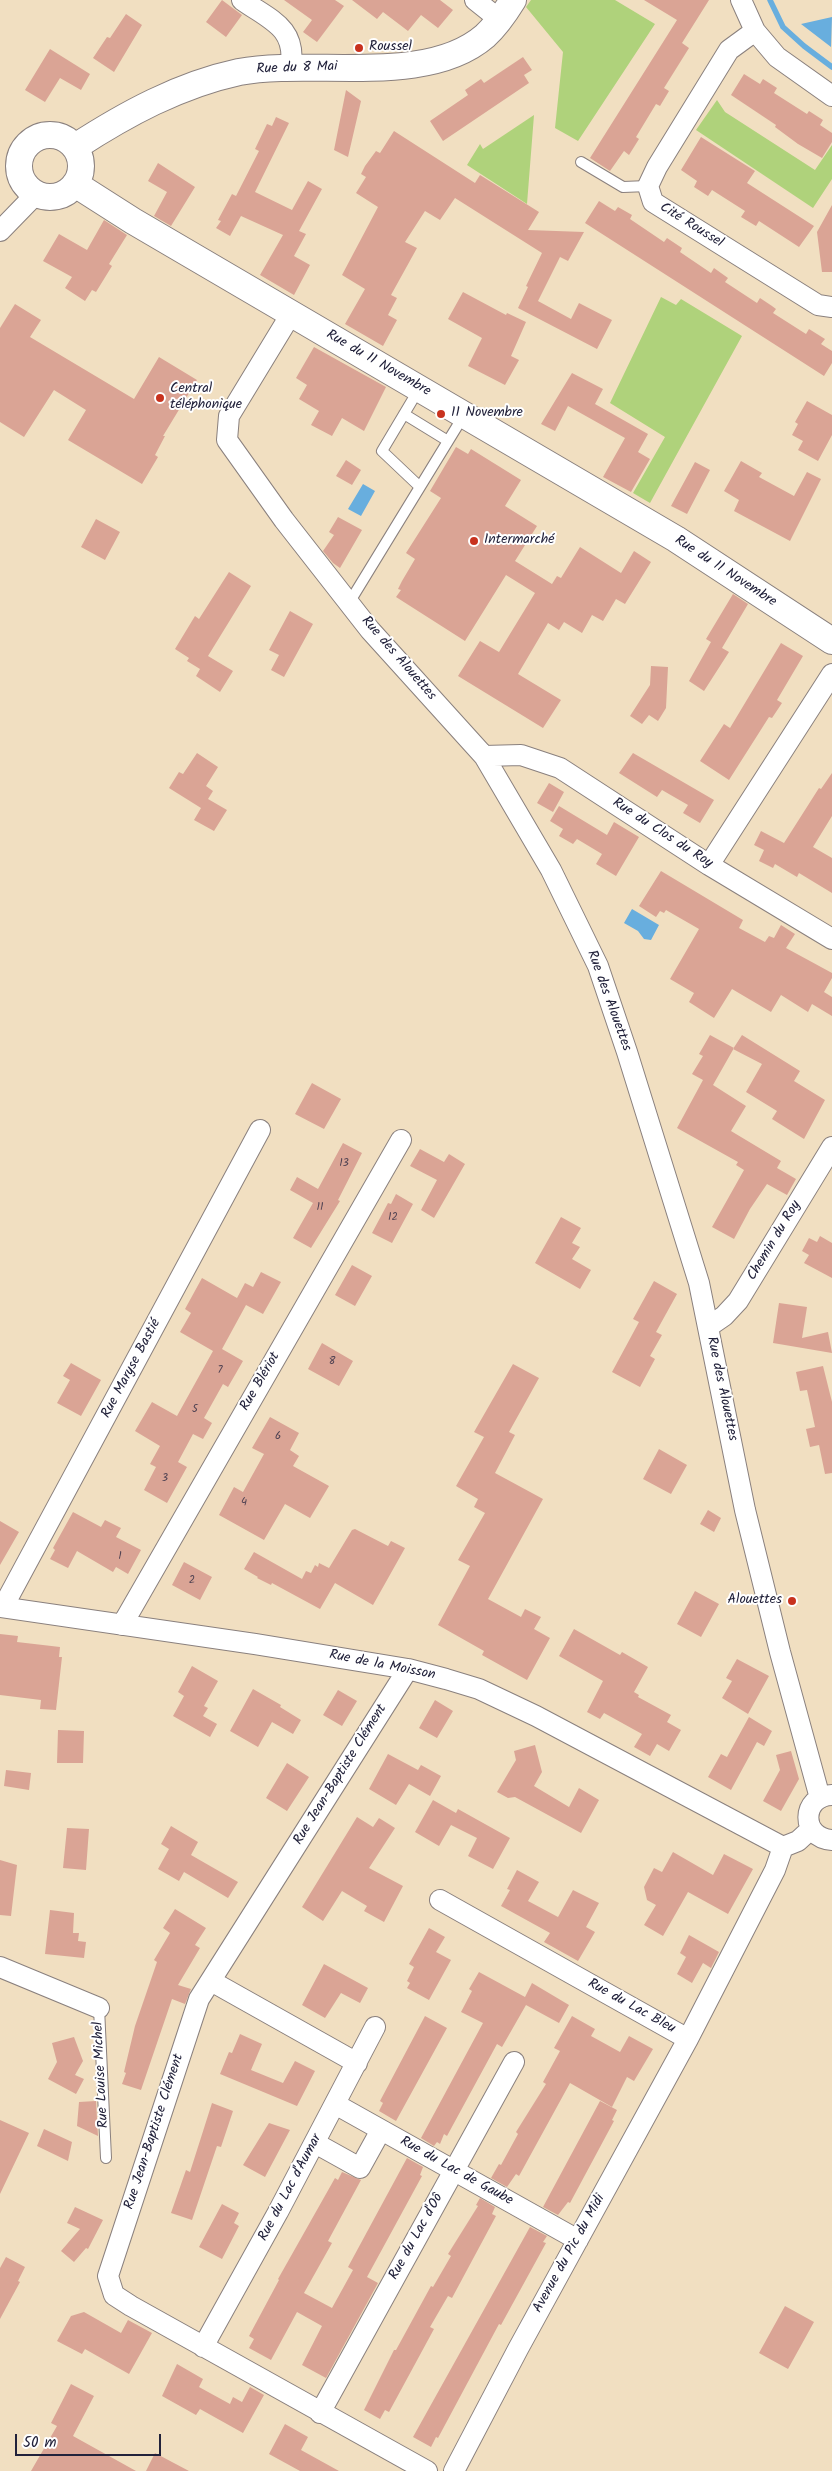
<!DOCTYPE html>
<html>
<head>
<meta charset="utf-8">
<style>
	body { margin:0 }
	#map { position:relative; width:832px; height:2471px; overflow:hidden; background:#f1dfc1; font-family:Kalam,sans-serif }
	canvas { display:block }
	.scale { position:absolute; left:15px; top:2434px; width:146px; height:22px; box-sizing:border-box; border:2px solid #22223b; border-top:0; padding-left:6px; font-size:15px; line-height:18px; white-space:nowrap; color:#22223b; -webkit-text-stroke:4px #fff; paint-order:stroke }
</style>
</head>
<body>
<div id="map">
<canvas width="832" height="2471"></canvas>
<div class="scale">50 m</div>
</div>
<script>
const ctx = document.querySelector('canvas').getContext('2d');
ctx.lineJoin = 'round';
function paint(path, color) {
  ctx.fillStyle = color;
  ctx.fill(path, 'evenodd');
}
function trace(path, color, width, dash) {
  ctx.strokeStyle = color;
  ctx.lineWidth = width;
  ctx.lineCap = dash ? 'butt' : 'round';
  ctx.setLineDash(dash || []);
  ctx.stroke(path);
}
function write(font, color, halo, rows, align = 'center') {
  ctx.font = font + ' Kalam,sans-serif';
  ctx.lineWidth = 4;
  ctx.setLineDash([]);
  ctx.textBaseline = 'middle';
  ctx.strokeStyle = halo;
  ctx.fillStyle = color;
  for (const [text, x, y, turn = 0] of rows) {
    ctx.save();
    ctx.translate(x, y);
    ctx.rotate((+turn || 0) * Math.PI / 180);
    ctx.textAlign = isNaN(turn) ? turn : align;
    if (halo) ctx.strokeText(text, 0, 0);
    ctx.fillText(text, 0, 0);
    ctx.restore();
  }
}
const green = new Path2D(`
	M531,0H615L655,24L578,141L555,128L563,52L526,7Z
	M717,100L725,112L815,170L832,145V179L813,208L696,130Z
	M534,115L527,204L467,165L480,144L483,149Z
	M661,297L676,305L681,299L742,336L650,503L633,493L665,437L610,403Z`);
const water = new Path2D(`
	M832,17L831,47L801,24Z
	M363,484L375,491L361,516L348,509Z
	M632,909L659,925L651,940L644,939L638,931L624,923Z`);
const stream = new Path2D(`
	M770,0L783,27L804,46L832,67`);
const building = new Path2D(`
	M222,0L242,15L226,37L206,22Z
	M284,0H335L344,6L317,42L303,32L312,20Z
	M352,0H440L453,10L438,28L421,15L408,31L383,12L377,19Z
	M644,0H709L682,43L689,48L664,88L669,91L660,106L656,104L636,137L639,139L629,155L624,151L610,171L590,158L677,20Z
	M126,14L142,25L114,72L93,58L107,37L110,38Z
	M50,49L90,74L81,90L60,78L45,102L25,90Z
	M523,57L532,70L524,75L529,83L443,141L430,121L468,95L465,90L481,79L484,83Z
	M744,74L760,84L763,79L777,88L774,93L807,114L809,111L823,120L820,125L832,133V142L822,158L798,144L775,127L776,125L731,95Z
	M346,90L361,101L348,157L334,150Z
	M276,117L289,123L255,192L292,210L308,181L322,189L299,231L306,234L294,256L310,265L294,295L260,275L283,235L241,216L230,236L216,228L221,221L218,220L232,194L236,196L259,151L255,149L267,124L272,126Z
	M394,131L475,183L480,175L539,212L528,230L584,232L568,261L560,257L538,301L571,319L579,303L612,320L597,349L518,308L528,287L526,286L542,253L455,198L440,220L425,211L405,242L417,248L391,295L397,298L388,315L397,320L383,346L345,324L365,289L342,275L378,207L356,193L366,177L361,174L365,166L376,151L380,153Z
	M701,137L755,171L747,183L814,226L799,247L759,221L756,226L741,217L745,211L712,190L708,196L694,187L697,181L681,170Z
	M158,163L195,187L171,226L154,216L167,192L148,181Z
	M599,201L615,211L618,207L632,215L630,219L664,242L667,238L682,248L680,252L711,273L714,268L728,278L725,282L757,303L760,298L772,306L776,309L773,313L806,334L809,329L825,339L821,344L832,351V363L824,376L585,223Z
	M832,205V272H822L817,232Z
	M104,220L127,235L109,264L112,266L96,292L92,290L85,301L65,288L72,277L43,261L59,234L87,250Z
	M463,292L506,315L507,313L526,322L511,356L519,360L505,385L468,366L482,338L448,319Z
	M15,304L41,320L30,337L134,399L159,357L197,380L163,436H165L155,455L158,457L142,484L68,440L86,410L54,390L24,437L0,422V328Z
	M314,347L386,387L364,431L342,418L332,436L311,425L319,411L299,399L307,385L296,378Z
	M572,373L603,389L595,404L648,434L638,452L650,459L631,492L603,477L625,438L568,406L555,431L541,424Z
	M807,401L832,415V435L818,461L798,450L803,441L792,435L798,424L795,422Z
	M456,447L468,454L471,449L521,480L505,506L537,526L515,561L552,584L557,576L561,578L580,547L621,573L634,551L651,562L625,604L616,599L603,621L592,615L582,633L564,622L559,630L548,623L518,674L561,700L543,728L458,676L480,641L499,652L535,593L506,575L465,641L396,597L401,590L398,589L402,581L415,559L406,553L441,498L430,491Z
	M346,460L361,470L352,485L336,476Z
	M741,461L762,473L759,477L794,496L807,472L821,479L790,541L734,511L739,500L724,491Z
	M695,462L710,470L687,514L671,506Z
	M338,517L362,530L340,568L333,563L323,551L334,535L329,532Z
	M96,519L120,532L105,560L81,547Z
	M229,572L251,586L208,656L233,671L220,692L196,676L200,669L187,661L189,658L175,649L195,616L199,619Z
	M733,594L748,604L722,648L729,652L704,691L689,681L711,642L706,639Z
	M290,611L313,624L284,677L271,670L279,655L269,650Z
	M781,643L803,656L777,700L782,703L772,718L769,717L729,780L700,761L724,724L730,728Z
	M651,666L668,667L666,708L658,721L649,715L642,724L630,716L650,685Z
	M197,753L218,767L206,786L213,791L208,799L227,810L214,831L194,820L201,808L169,788L179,772L183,774Z
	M633,753L714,800L700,823L683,813L688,805L662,790L657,797L619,773Z
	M832,773V816L813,847L832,858V893L799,873L797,877L775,864L773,868L759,861L764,850L754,845L761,831L784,843L819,788L821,789Z
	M549,783L564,792L553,812L537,803Z
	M559,806L607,835L614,822L639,837L616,876L596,864L602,854L577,839L573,844L559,836L563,829L550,821Z
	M661,871L743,920L739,928L765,942L769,936L774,938L781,925L795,934L786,948L832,973V978L824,992L832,997V1016L812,1004L808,1012L781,995L771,1012L732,989L714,1018L689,1002L694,993L670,979L699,929L666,910L664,913L660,911L656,917L639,906Z
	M710,1035L734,1048L713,1085L746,1106L731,1131L781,1161L777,1168L796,1179L787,1195L767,1184L750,1209L734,1239L712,1227L744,1170L736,1165L738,1162L677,1128L703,1080L692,1074L703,1056L699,1054Z
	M742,1035L800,1071L794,1081L825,1100L804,1139L772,1119L777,1111L746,1092L762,1064L733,1049Z
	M312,1083L341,1099L324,1129L295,1114Z
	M343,1143L362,1153L338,1200L340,1201L311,1248L293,1238L313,1203L290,1190L297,1177L318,1189Z
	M420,1149L444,1162L449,1154L465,1164L434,1218L421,1210L437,1180L410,1166Z
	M396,1194L413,1204L392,1243L372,1233L388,1203L391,1204Z
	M561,1217L581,1228L572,1243L580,1247L572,1259L591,1270L580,1289L535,1263Z
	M820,1236L832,1243V1278L804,1263L809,1255L802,1251L809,1238L817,1242Z
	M352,1265L372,1276L355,1306L335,1295Z
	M261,1272L281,1282L263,1314L246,1305L222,1349L243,1361L228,1387L223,1384L204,1418L212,1423L203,1439L193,1434L178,1462L187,1467L167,1503L144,1490L156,1467L150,1464L160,1446L135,1431L152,1402L177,1416L213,1351L180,1332L191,1313L185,1309L202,1278L237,1298L245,1283L253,1287Z
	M654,1281L677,1294L656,1332L662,1335L650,1356L655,1359L640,1387L612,1372L639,1322L633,1319Z
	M779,1303L807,1307L802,1338L828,1332L832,1353L773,1343Z
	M322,1343L353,1361L339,1386L308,1369Z
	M71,1363L101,1380L81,1416L57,1403L70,1380L63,1376Z
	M513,1364L539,1378L509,1432L515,1435L495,1473L543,1499L488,1599L521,1617L525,1609L541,1617L534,1629L550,1638L527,1680L482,1655L484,1651L438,1625L470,1566L458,1560L485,1513L474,1507L478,1499L456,1486L484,1437L474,1432Z
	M823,1366L832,1402V1473L825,1474L819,1445L810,1447L806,1429L815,1427L807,1390L800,1391L796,1372Z
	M270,1417L299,1433L290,1450L299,1456L293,1466L329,1486L310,1518L285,1504L264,1540L219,1515L234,1487L243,1492L264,1454L252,1448Z
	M659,1449L687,1465L671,1494L643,1479Z
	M708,1510L721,1518L714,1532L700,1524Z
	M73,1512L101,1527L105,1520L121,1528L116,1537L141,1550L128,1574L116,1567L113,1572L77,1551L68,1568L50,1559L55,1550L53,1548Z
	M0,1521L19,1532L0,1565Z
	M355,1529L388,1546L391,1541L405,1548L373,1605L335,1583L320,1609L272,1583L271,1585L257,1578L258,1577L244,1569L254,1552L302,1579L306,1571L311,1573L315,1565L318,1567L319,1563L329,1568L352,1530Z
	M184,1562L212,1577L200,1600L172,1585Z
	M695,1591L719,1604L701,1637L677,1624Z
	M574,1629L620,1655L622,1652L648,1667L634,1692L639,1695L638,1697L671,1715L667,1722L681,1730L669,1751L657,1744L650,1756L634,1747L642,1734L604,1713L600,1719L587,1712L603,1681L559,1656Z
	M0,1634L18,1636L17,1642L60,1647L59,1657H62L56,1710L40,1709L41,1700L0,1695Z
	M737,1659L769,1676L748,1714L722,1698L732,1681L726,1678Z
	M192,1666L218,1681L204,1706L208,1708L203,1716L217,1724L210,1737L173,1716L184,1696L178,1692Z
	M253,1689L281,1705L280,1707L301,1720L293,1734L272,1722L258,1747L230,1731Z
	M338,1690L357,1701L342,1726L323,1715Z
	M435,1700L453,1711L437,1738L419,1728Z
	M749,1717L772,1731L764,1746L757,1742L731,1790L708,1777L721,1754L727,1757Z
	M58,1730L84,1731L83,1763H57Z
	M535,1745L542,1772L534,1786L569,1807L579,1788L599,1800L581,1833L515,1797L508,1798L497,1792L516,1760L514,1751Z
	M791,1751L799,1779L781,1811L763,1801L780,1770L776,1755Z
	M388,1754L418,1770L421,1765L441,1776L430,1796L409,1784L396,1805L369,1789Z
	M287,1763L309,1777L287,1811L266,1798Z
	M6,1770L31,1773L29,1790L4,1786Z
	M433,1800L456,1813L458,1809L510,1838L493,1869L468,1856L477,1838L451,1825L439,1846L415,1832Z
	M357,1817L373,1827L379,1818L395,1828L369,1868L403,1886L384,1922L364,1911L367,1906L342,1891L323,1921L302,1907Z
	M171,1826L198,1842L191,1855L238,1882L228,1898L184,1872L179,1881L158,1869L169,1849L161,1844Z
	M67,1828L89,1829L86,1870L63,1868Z
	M673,1852L713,1875L724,1854L753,1869L728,1914L688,1892L663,1936L644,1925L656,1905L647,1900L644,1887L654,1868L662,1872Z
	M0,1860L17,1865L11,1916L0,1915Z
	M517,1870L539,1882L528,1901L558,1917L573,1890L599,1903L586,1927L595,1932L578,1961L544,1942L550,1933L501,1906L510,1890L507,1889Z
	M175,1909L206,1928L195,1945L200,1948L178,1985L191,1989L185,2004L172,1999L141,2090L122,2084L126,2073L124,2072L135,2026L157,1962L154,1960L170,1933L163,1928Z
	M50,1910L74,1913L73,1933H79L78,1941L86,1942L84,1958L45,1954Z
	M429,1928L445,1937L436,1952L451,1960L429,2000L407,1988L410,1983L407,1981L414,1967L409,1964Z
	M689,1935L719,1952L711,1968L703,1963L692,1983L677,1974L686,1957L680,1953Z
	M324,1964L368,1988L360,2003L341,1993L325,2018L302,2005Z
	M479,1972L525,1997L532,1983L569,2005L559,2023L526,2005L502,2047L497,2044L447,2136L444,2134L440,2144L437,2142L434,2146L421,2138L483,2023L461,2012L472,1991L469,1989Z
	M425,2016L447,2028L396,2121L379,2111L383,2103L380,2101Z
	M572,2016L595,2029L591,2036L620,2052L629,2036L653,2049L634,2081L627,2077L612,2107L570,2083L519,2176L516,2174L507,2187L491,2178L499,2164L501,2165L518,2134L516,2132L546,2084L543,2082L560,2051L554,2048Z
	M240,2034L262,2044L251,2070L283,2083L295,2061L315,2071L297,2106L220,2074L229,2052L232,2053Z
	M74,2037L83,2061L75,2075L84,2079L76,2094L48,2079L57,2062L52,2043Z
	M96,2101L98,2136L77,2126L79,2102Z
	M600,2101L617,2110L612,2120L614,2121L570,2203L568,2202L558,2215L543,2207Z
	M212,2103L233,2111L221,2147L217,2146L192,2220L171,2213L186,2170L190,2172Z
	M0,2120L29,2133L0,2194Z
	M269,2123L290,2130L265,2177L243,2165Z
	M44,2129L72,2142L68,2161L37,2146Z
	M407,2158L423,2167L420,2175L422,2176L367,2277L378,2283L326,2378L302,2365L322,2326L297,2312L271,2360L249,2348L254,2339L249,2336L279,2280L278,2279L335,2178L338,2180L342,2172L361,2180L328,2241L332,2243L304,2293L332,2308L353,2270L348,2267Z
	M480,2198L495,2207L492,2214L496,2216L452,2298L448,2296L430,2327L434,2329L389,2412L385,2410L380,2419L364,2410L394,2350H396L431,2286L433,2287L451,2256L448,2254L478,2206L476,2205Z
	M222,2204L239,2213L234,2223L239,2226L222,2259L199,2247Z
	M75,2207L103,2220L88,2249L86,2248L74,2262L61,2251L80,2229L67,2223Z
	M530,2227L547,2236L543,2242L546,2243L501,2325L499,2324L438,2438L436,2437L431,2447L413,2437Z
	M6,2257L25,2267L18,2281L20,2282L0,2319V2268Z
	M785,2306L814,2322L788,2369L759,2353Z
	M84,2312L121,2333L128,2320L152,2333L129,2374L85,2349L82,2354L57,2341L71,2316Z
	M177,2364L203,2379L199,2387L230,2404L233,2397L242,2402L250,2387L264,2395L243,2433L200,2409L196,2415L162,2396Z
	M71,2384L94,2396L73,2436L136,2471H31L57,2426L51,2423Z
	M285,2424L308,2437L301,2450L339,2471H300L269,2454Z
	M155,2453L189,2471H146Z`);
const service = new Path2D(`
	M581,162L623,187L648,186
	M419,389L382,451L420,487
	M404,414L448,441
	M349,603L464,415
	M99,2008L106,2158`);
const minor = new Path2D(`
	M242,0C270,20 296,27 291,66
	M475,0L500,20
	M741,0L755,31L777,57L832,96
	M755,31L729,50L657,167L648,186L653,202L818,305L832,307
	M0,231L36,194
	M291,314L229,416L227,440L284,520L370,630L484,756L551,870L598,966L627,1052L699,1283L745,1510L780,1652L820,1798
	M484,756L521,755L560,768L709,865L832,939
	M709,865L832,674
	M708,1327L724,1316L738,1301L832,1147
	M0,1607L255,1644L408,1669L446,1679L479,1689L536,1716L783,1847L798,1841L811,1829
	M3,1607L260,1130
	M122,1625L401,1140
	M408,1669L199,1999L108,2276L114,2295L131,2306L427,2471
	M832,1795C801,1796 800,1838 832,1840
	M440,1900L688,2039
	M0,1967L99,2008
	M211,1981L357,2063
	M335,2104L578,2240
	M315,2143L360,2168L381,2130
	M203,2347L278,2212L375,2027
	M320,2413L514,2062
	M454,2471L518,2349L688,2039L775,1870L783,1847`);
const tertiary = new Path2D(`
	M19 166a31 31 0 1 1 62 0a31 31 0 1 1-62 0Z
	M75,147C126,114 179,85 239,72C313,58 426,87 485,36C497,25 505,13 513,0
	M75,184L133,221L676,539L832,641`);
const markers = [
	[359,48,5,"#c8321e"],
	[160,398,5,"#c8321e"],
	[441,414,5,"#c8321e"],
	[474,541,5,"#c8321e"],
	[792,1601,5,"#c8321e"]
];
const numberNames = [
	["13",344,1164],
	["11",320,1208],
	["12",393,1218],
	["8",332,1362],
	["7",220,1371],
	["5",195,1410],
	["6",278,1437],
	["3",165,1479],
	["4",244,1503],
	["1",120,1557],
	["2",192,1581]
];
const poiNames = [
	["Roussel",369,48],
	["Central",170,390],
	["téléphonique",170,406],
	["11 Novembre",451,414],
	["Intermarché",484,541],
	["Alouettes",782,1601,"right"]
];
const streetNames = [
	["Rue du 8 Mai",297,69,-2],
	["Cité Roussel",691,226,32],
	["Rue du 11 Novembre",378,364,30],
	["Rue du 11 Novembre",725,572,33],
	["Rue des Alouettes",398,659,49],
	["Rue du Clos du Roy",662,834,33],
	["Rue des Alouettes",608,1001,70],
	["Chemin du Roy",775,1241,-59],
	["Rue Maryse Bastié",132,1369,-62],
	["Rue Blériot",261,1382,-60],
	["Rue des Alouettes",721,1389,78],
	["Rue de la Moisson",382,1666,11],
	["Rue Jean-Baptiste Clément",341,1775,-58],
	["Rue du Lac Bleu",631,2007,29],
	["Rue Louise Michel",102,2075,-93],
	["Rue Jean-Baptiste Clément",155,2132,-72],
	["Rue du Lac de Gaube",456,2172,29],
	["Rue du Lac d'Aumar",291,2188,-62],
	["Rue du Lac d'Oô",417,2237,-61],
	["Avenue du Pic du Midi",570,2254,-61]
];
paint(green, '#afd27b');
paint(water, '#68aede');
trace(stream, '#68aede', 5.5);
paint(building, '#daa495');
trace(service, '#8a807e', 12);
trace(minor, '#8a807e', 22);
trace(tertiary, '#8a807e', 28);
trace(service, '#fff', 10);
trace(minor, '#fff', 20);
trace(tertiary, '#fff', 26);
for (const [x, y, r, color] of markers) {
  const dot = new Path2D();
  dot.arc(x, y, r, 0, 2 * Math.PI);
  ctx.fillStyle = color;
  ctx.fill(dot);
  trace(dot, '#fff', 2);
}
write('11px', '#504252', null, numberNames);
write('14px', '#22223b', '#fff', poiNames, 'left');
write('14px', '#22223b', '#fff', streetNames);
</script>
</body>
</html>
